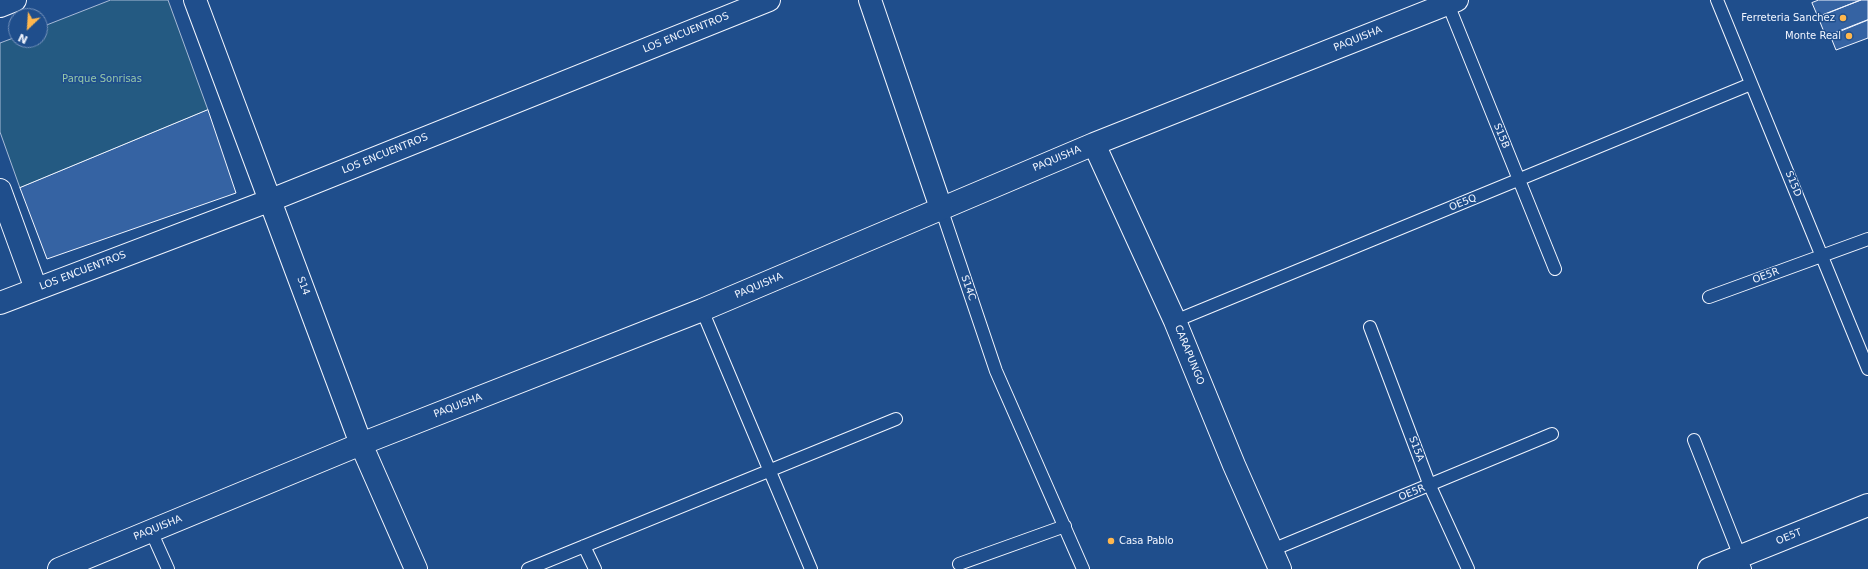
<!DOCTYPE html>
<html>
<head>
<meta charset="utf-8">
<style>
	body { margin:0 }
	#map { position:relative; width:1868px; height:569px; overflow:hidden; background:#1f4e8c; font-family:"DejaVu Sans",sans-serif }
	canvas { display:block }
	.north { position:absolute; left:8px; top:8px; width:40px; height:40px; box-sizing:border-box; background:#1f4e8c; border:1px solid #7391ba; border-radius:50%; rotate:205deg; font-size:11px; font-weight:700; line-height:16px; text-align:center; color:#f2f6ff }
	.north::after { content:''; display:block; margin:auto; width:14px; height:18px; background:#ffb74d; clip-path:polygon(50% 0,100% 100%,50% 72%,0 100%) }
</style>
</head>
<body>
<div id="map">
<canvas width="1868" height="569"></canvas>
<div class="north">N</div>
</div>
<script>
const ctx = document.querySelector('canvas').getContext('2d');
ctx.lineJoin = 'round';
function paint(path, color) {
  ctx.fillStyle = color;
  ctx.fill(path, 'evenodd');
}
function trace(path, color, width, dash) {
  ctx.strokeStyle = color;
  ctx.lineWidth = width;
  ctx.lineCap = dash ? 'butt' : 'round';
  ctx.setLineDash(dash || []);
  ctx.stroke(path);
}
function write(font, color, halo, rows, align = 'center') {
  ctx.font = font + ' "DejaVu Sans",sans-serif';
  ctx.lineWidth = 3;
  ctx.setLineDash([]);
  ctx.textBaseline = 'middle';
  ctx.strokeStyle = halo;
  ctx.fillStyle = color;
  for (const [text, x, y, turn = 0] of rows) {
    ctx.save();
    ctx.translate(x, y);
    ctx.rotate((+turn || 0) * Math.PI / 180);
    ctx.textAlign = isNaN(turn) ? turn : align;
    if (halo) ctx.strokeText(text, 0, 0);
    ctx.fillText(text, 0, 0);
    ctx.restore();
  }
}
const green = new Path2D(`
	M111,0H168L208,110L20,188L0,132V43L16,37V40H40V28Z`);
const building = new Path2D(`
	M1819,0H1861L1818,17L1812,3Z
	M1861,0H1868V20L1826,37L1818,17Z
	M1868,20V38L1836,50L1830,35Z
	M208,110L236,193L47,259L20,188Z`);
const service = new Path2D(`
	M1717,0L1868,369
	M1448,4L1555,269
	M941,208L996,371L1083,569
	M1709,297L1868,239
	M702,310L811,569
	M1175,321L1751,84
	M1370,327L1430,486L1468,569
	M1694,440L1745,569
	M151,531L168,569
	M584,546L595,569
	M1272,550L1552,434
	M959,564L1065,526
	M528,569L896,419`);
const minor = new Path2D(`
	M195,0L361,444L416,569
	M870,0L941,208
	M0,6L15,0
	M1094,144L1175,321L1234,465L1280,569
	M0,190L36,289
	M0,303L271,200L769,0
	M59,569L361,444L702,310L1094,144L1457,0
	M1709,569L1868,505`);
const markers = [
	[1843,18,4,"#ffb74d"],
	[1849,36,4,"#ffb74d"],
	[1111,541,4,"#ffb74d"]
];
const poiNames = [
	["Ferreteria Sanchez",1835,18],
	["Monte Real",1841,36],
	["Casa Pablo",1119,541,"left"]
];
const streetNames = [
	["LOS ENCUENTROS",686,33,-22],
	["PAQUISHA",1358,39,-22],
	["S15B",1501,136,68],
	["LOS ENCUENTROS",385,154,-22],
	["PAQUISHA",1057,159,-23],
	["S15D",1793,184,68],
	["OE5Q",1463,203,-22],
	["LOS ENCUENTROS",83,271,-21],
	["OE5R",1766,276,-20],
	["S14",303,286,70],
	["PAQUISHA",759,286,-23],
	["S14C",968,288,71],
	["CARAPUNGO",1189,355,68],
	["PAQUISHA",458,406,-21],
	["S15A",1416,449,69],
	["OE5R",1412,493,-22],
	["PAQUISHA",158,528,-22],
	["OE5T",1789,537,-22]
];
const parkNames = [
	["Parque Sonrisas",102,79]
];
paint(green, '#245a82');
trace(green, '#a8bbd7', 1);
paint(building, '#3563a3');
trace(building, '#f2f6ff', 1);
trace(service, '#f2f6ff', 14);
trace(minor, '#f2f6ff', 24);
trace(service, '#1f4e8c', 12);
trace(minor, '#1f4e8c', 22);
for (const [x, y, r, color] of markers) {
  const dot = new Path2D();
  dot.arc(x, y, r, 0, 2 * Math.PI);
  ctx.fillStyle = color;
  ctx.fill(dot);
  trace(dot, '#1f4e8c', 1.5);
}
write('10px', '#f2f6ff', '#1f4e8c', poiNames, 'right');
write('10px', '#f2f6ff', '#1f4e8c', streetNames);
write('10px', '#97c8a6', '#1f4e8c', parkNames);
</script>
</body>
</html>
